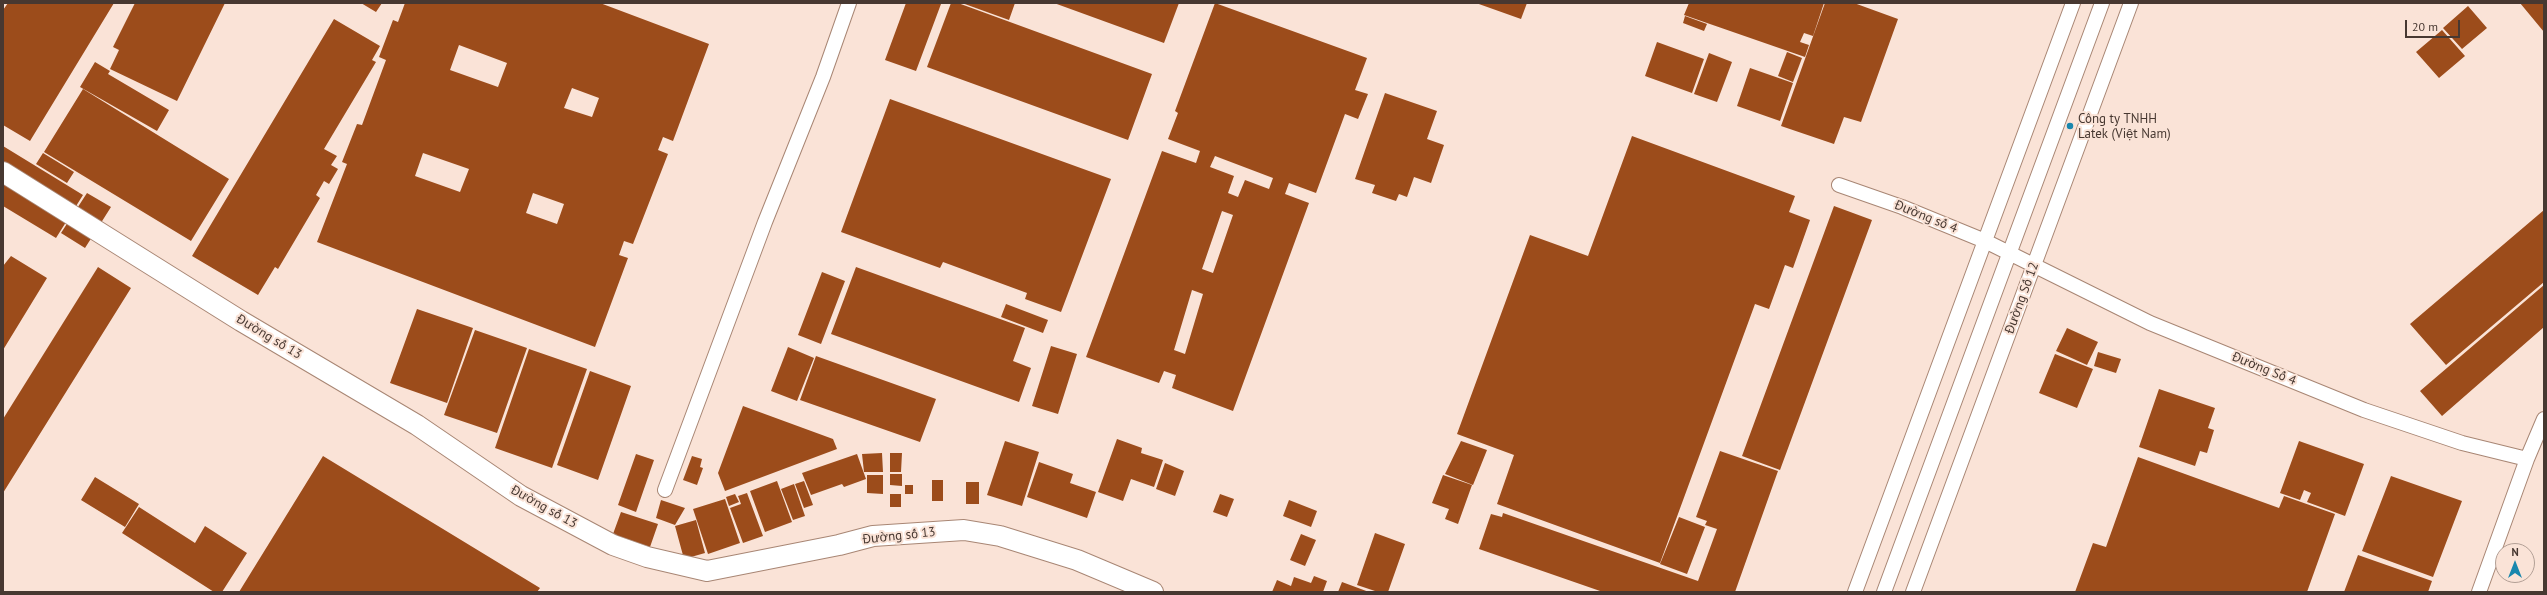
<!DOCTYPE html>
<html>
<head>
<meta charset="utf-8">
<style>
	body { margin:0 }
	#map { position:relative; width:2547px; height:595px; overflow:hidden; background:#fae3d7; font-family:"PT Sans",sans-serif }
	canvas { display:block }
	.frame { position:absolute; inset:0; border:4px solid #473831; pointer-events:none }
	.north { position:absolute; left:2495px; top:543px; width:40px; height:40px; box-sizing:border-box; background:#fae3d7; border:1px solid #b29f95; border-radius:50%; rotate:0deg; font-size:11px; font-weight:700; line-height:16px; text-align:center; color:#473831 }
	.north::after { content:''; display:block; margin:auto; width:14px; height:18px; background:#1987ae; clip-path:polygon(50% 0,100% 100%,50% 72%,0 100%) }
	.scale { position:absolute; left:2405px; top:20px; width:55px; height:18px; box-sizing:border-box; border:2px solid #473831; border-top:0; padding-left:5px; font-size:12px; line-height:14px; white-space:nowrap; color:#473831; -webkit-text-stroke:3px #fae3d7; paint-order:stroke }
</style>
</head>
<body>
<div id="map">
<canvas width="2547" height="595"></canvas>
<div class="frame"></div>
<div class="north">N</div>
<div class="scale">20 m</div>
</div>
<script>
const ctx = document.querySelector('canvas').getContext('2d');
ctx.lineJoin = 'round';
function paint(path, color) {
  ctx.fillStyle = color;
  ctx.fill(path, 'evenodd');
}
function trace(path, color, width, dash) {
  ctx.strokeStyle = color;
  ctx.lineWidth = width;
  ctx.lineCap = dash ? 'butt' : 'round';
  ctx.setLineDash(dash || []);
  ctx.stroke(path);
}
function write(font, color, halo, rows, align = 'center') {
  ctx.font = font + ' "PT Sans",sans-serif';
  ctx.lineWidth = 4;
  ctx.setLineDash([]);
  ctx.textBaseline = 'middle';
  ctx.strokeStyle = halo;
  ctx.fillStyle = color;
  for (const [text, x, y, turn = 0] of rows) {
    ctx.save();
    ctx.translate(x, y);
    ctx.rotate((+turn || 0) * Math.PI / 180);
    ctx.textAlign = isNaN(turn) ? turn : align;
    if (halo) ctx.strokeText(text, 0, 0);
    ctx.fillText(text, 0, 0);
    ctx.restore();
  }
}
const building = new Path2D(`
	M8,3H114L30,141L3,125V10Z
	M135,3H225L177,101L110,69L119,50L113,47Z
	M361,3H382L376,12Z
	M405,3H600L709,44L673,141L663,137L658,150L668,154L633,244L624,241L619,255L628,258L595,347L317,242L347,164L342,162L357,124L362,125L386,60L379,57L393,20L398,22ZM459,45L507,63L498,87L450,70ZM572,88L599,98L592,117L564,108ZM423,153L469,169L460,192L415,176ZM533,193L564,204L557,224L526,213Z
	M906,3L941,4L916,71L885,60Z
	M951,3H958L1152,74L1128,140L927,67Z
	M962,3H1015L1009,20Z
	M1054,3H1179L1164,43Z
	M1215,3L1367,58L1355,90L1368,94L1358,119L1345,114L1316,193L1289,183L1285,194L1309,203L1233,411L1172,388L1176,375L1164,371L1159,383L1086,357L1162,151L1196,163L1200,151L1168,139L1178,113L1175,111ZM1215,156L1273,178L1269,189L1245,180L1238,197L1228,193L1234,176L1210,167ZM1222,211L1233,215L1213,273L1202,269ZM1192,290L1203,294L1185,354L1174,350Z
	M1476,3H1527L1521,19Z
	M1689,3H1824L1813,36L1804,33L1800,42L1809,45L1805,57L1684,15Z
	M1825,3H1854L1898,19L1861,122L1844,117L1834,144L1781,126Z
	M2520,3H2544V32Z
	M2468,6L2487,28L2462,49L2443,28Z
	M1685,16L1707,24L1704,31L1683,23Z
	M334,19L380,46L372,60L376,62L324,149L337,156L331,165L338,169L329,184L324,181L316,195L320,198L278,269L275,267L258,295L192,256Z
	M2442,30L2465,56L2439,78L2416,52Z
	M1657,42L1704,59L1692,93L1645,76Z
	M1787,52L1802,58L1793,82L1778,76Z
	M1709,53L1732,62L1717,102L1694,94Z
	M95,62L110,71L108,74L169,110L157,131L80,87Z
	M1750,68L1793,83L1780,121L1737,106Z
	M83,89L229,179L191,241L44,152Z
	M1385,93L1437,111L1427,139L1444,145L1431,183L1414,177L1407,197L1399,194L1396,201L1372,193L1375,185L1355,179Z
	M890,99L1111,179L1061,312L1025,299L1027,293L943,262L940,268L841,232Z
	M1632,136L1795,196L1789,212L1810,220L1793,268L1785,265L1769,309L1755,304L1660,563L1497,504L1514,455L1457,434L1530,235L1588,256Z
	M3,146L83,195L56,238L3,206Z
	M43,153L74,172L67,183L36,164Z
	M87,193L111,207L85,248L61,233Z
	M1834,206L1872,220L1780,470L1742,456Z
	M2544,210V282L2446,365L2410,324Z
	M11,256L47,278L3,350V266Z
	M98,267L131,288L3,493V419Z
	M856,267L1025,328L1013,361L1031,368L1019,402L831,334Z
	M822,272L845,281L821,344L798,335Z
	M2544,285V327L2442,416L2420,391Z
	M1006,304L1048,320L1043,333L1001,317Z
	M417,309L473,328L447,403L390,383Z
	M2067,328L2098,342L2087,365L2056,351Z
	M475,330L527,348L497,433L444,415Z
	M1051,346L1077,354L1058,414L1032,406Z
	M788,347L814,358L797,401L771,391Z
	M529,349L587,369L552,468L495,448Z
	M2098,352L2121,359L2116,373L2094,366Z
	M2055,354L2093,369L2077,408L2039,393Z
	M816,356L936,399L920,442L800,400Z
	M590,371L631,386L598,480L557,465Z
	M2159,389L2215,408L2208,428L2214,430L2207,453L2200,451L2195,466L2139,447Z
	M743,406L833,439L837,449L725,491L718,473Z
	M1117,439L1142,448L1141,453L1163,460L1154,487L1131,479L1123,501L1098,492Z
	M1005,441L1039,452L1022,506L987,495Z
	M1461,441L1487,450L1473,485L1445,474Z
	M2299,441L2364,464L2345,516L2307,502L2311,493L2304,490L2300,500L2280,493Z
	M1720,451L1778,471L1735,592H1603L1479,549L1491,514L1502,517L1503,513L1698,581L1717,529L1705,525L1707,521L1696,517Z
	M882,453L883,472H864L862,454Z
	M890,453H902L901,472H890Z
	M636,454L654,460L636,512L618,505Z
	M857,454L866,479L844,487L842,484L811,495L802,473Z
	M323,456L540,588L537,592H239Z
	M692,456L702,459L700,467L703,468L697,485L683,480Z
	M2138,457L2279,508L2284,496L2335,514L2307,592H2075L2093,543L2106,547Z
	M1039,462L1073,474L1070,483L1096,492L1087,518L1027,497Z
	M1165,463L1184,471L1175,496L1156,489Z
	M890,474H902V486L890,485Z
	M867,475H883V494L867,493Z
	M1443,475L1472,485L1458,524L1445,519L1449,509L1432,503Z
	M2391,476L2462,501L2433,577L2362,551Z
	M95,477L139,504L125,527L81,500Z
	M932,480H943V501H932Z
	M777,481L792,522L765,532L750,491Z
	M804,481L813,505L804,508L795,484Z
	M966,482H979V504H966Z
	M794,484L805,516L793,520L781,489Z
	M905,485H913V494H905Z
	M747,493L763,536L743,543L730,508L741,504L738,496Z
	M735,494L739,502L729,506L726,497Z
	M890,494H901V507H890Z
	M1220,494L1234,499L1227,517L1213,512Z
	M725,499L740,543L708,554L693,509Z
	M661,500L685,508L675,525L656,518Z
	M1289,500L1317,511L1311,527L1283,516Z
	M139,507L195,543L205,526L247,553L222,592H214L122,533Z
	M621,512L658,524L650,547L613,534Z
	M1679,517L1705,527L1687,574L1660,564Z
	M696,520L705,553L684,559L675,526Z
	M1375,533L1405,544L1388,592H1378L1357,585Z
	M1301,534L1316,540L1305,566L1290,560Z
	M2358,555L2432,581L2428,592H2344Z
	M1314,576L1327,581L1323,592H1272L1277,580L1291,586L1294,577L1311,583Z
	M1342,582L1369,592H1338Z`);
const street = new Path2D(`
	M1839,185L1902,207L1985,241L2150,323L2364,410L2462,443L2527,459
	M665,490L765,222L823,77L849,3
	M1855,592L2073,3
	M1884,592L2102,3
	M1913,592L2131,3
	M2479,592L2527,459L2544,419`);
const secondary = new Path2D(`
	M3,172L241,321L417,425L521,496L613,545L647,557L707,571L839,545L873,536L964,530L1000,536L1077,560L1153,592`);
const markers = [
	[2070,126,4,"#1987ae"]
];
const poiNames = [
	["Công ty TNHH",2078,119],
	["Latek (Việt Nam)",2078,134]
];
const streetNames = [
	["Đường số 4",1926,217,22],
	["Đường Số 12",2022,298,-70],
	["Đường số 13",269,337,31],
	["Đường Số 4",2264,369,22],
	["Đường số 13",544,507,29],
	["Đường số 13",899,536,-6]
];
paint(building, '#9c4c1b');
trace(street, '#a88674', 16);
trace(secondary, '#a88674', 22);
trace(street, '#fff', 14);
trace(secondary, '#fff', 20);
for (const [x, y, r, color] of markers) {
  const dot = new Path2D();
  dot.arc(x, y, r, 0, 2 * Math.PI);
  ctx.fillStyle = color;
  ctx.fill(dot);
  trace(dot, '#fae3d7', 1.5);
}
write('13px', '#473831', '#fae3d7', poiNames, 'left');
write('13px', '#473831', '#fae3d7', streetNames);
</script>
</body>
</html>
